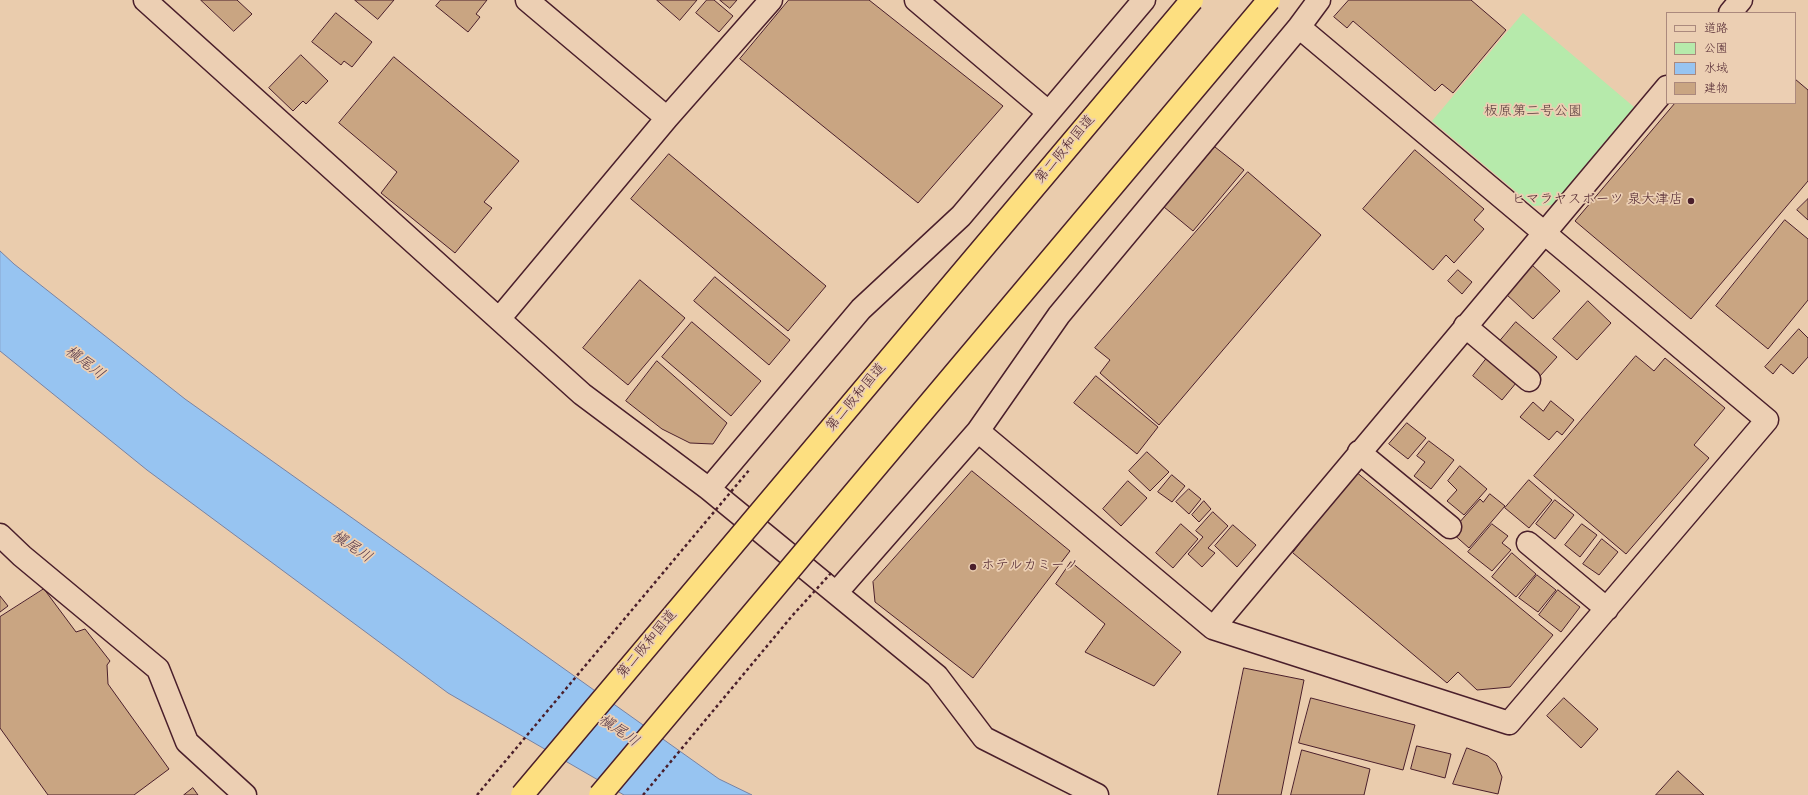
<!DOCTYPE html>
<html>
<head>
<meta charset="utf-8">
<style>
	body { margin:0 }
	#map { position:relative; width:1808px; height:795px; overflow:hidden; background:#eaccad; font-family:"Indie Flower","Klee One",sans-serif }
	canvas { display:block }
	.legend { position:absolute; left:1666px; top:12px; width:130px; height:92px; box-sizing:border-box; background:#eccfb3; border:1px solid #ab897d; margin:0; padding:5px 7px; list-style:none; font-size:12px; color:#4a1f2b }
	.legend li { display:flex; align-items:center; gap:8px; height:20px }
	.legend b { width:20px; border:1px solid #ab897d }
</style>
</head>
<body>
<div id="map">
<canvas width="1808" height="795"></canvas>
<ul class="legend">
<li><b style="height:5px;background:#eccfb3"></b>道路</li>
<li><b style="height:11px;background:#b6eaab"></b>公園</li>
<li><b style="height:11px;background:#97c4f1"></b>水域</li>
<li><b style="height:11px;background:#c9a582"></b>建物</li>
</ul>
</div>
<script>
const ctx = document.querySelector('canvas').getContext('2d');
ctx.lineJoin = 'round';
function paint(path, color) {
  ctx.fillStyle = color;
  ctx.fill(path, 'evenodd');
}
function trace(path, color, width, dash) {
  ctx.strokeStyle = color;
  ctx.lineWidth = width;
  ctx.lineCap = dash ? 'butt' : 'round';
  ctx.setLineDash(dash || []);
  ctx.stroke(path);
}
function write(font, color, halo, rows, align = 'center') {
  ctx.font = font + ' "Indie Flower","Klee One",sans-serif';
  ctx.lineWidth = 3.5;
  ctx.setLineDash([]);
  ctx.textBaseline = 'middle';
  ctx.strokeStyle = halo;
  ctx.fillStyle = color;
  for (const [text, x, y, turn = 0] of rows) {
    ctx.save();
    ctx.translate(x, y);
    ctx.rotate((+turn || 0) * Math.PI / 180);
    ctx.textAlign = isNaN(turn) ? turn : align;
    if (halo) ctx.strokeText(text, 0, 0);
    ctx.fillText(text, 0, 0);
    ctx.restore();
  }
}
const green = new Path2D(`
	M1523,13L1634,107L1552,205L1533,206L1432,121Z`);
const water = new Path2D(`
	M0,251L14,264L185,399L719,779L752,795H624L448,693L147,470L0,351Z`);
const building = new Path2D(`
	M201,0H237L252,14L234,31Z
	M355,0H394L378,19Z
	M441,0H487L476,14L480,17L468,32L436,6Z
	M657,0H697L680,20Z
	M707,0H714L733,16L719,32L696,13Z
	M720,0H737L730,8Z
	M789,0H869L1003,106L918,203L740,59Z
	M1349,0H1471L1506,30L1453,93L1442,84L1435,91L1353,21L1347,28L1334,17Z
	M336,13L372,42L352,67L344,61L341,65L312,42Z
	M301,55L328,81L306,104L303,101L293,111L269,88Z
	M394,57L519,161L484,202L492,208L455,253L381,193L397,172L339,123Z
	M1795,79L1808,90V181L1691,319L1575,221L1675,103H1795Z
	M1215,147L1244,170L1193,231L1164,207Z
	M1415,150L1484,209L1474,220L1484,229L1454,263L1446,255L1433,270L1363,209Z
	M669,154L826,286L788,331L631,199Z
	M1248,172L1321,235L1159,425L1100,373L1110,360L1095,348Z
	M1808,199V220L1797,210Z
	M1785,220L1808,239V300L1768,349L1716,306Z
	M1532,265L1560,291L1533,319L1506,294Z
	M1458,270L1472,282L1462,294L1448,281Z
	M715,277L790,340L769,365L694,301Z
	M640,280L685,318L628,385L583,348Z
	M1588,301L1611,323L1577,360L1553,339Z
	M692,322L761,381L731,416L662,357Z
	M1516,322L1557,357L1540,376L1500,341Z
	M1799,329L1808,338V357L1793,374L1781,364L1773,374L1765,367Z
	M1636,356L1654,371L1665,358L1725,408L1694,445L1709,458L1626,554L1534,476Z
	M1487,358L1516,383L1502,400L1473,376Z
	M657,361L727,423L713,444L690,443L662,429L626,401Z
	M1096,376L1158,427L1137,454L1074,403Z
	M1551,401L1574,420L1562,435L1557,431L1549,440L1520,417L1533,402L1543,411Z
	M1407,423L1426,438L1408,459L1389,444Z
	M1429,441L1454,460L1431,489L1414,476L1425,462L1417,456Z
	M1147,452L1169,472L1150,491L1129,471Z
	M1460,466L1487,489L1464,515L1447,501L1457,490L1448,481Z
	M972,471L1070,551L973,678L875,602L873,582Z
	M1355,471L1553,635L1510,687L1477,690L1458,672L1447,683L1293,553Z
	M1172,475L1185,486L1172,502L1158,492Z
	M1529,480L1552,500L1529,528L1505,508Z
	M1128,481L1147,498L1121,526L1103,509Z
	M1189,489L1201,499L1189,514L1176,502Z
	M1490,494L1505,506L1469,548L1451,532L1480,499L1483,502Z
	M1555,500L1574,515L1555,539L1536,524Z
	M1204,501L1211,509L1199,522L1192,515Z
	M1213,512L1228,526L1208,548L1215,553L1202,567L1188,554L1203,537L1196,531Z
	M1181,524L1198,539L1173,568L1156,553Z
	M1492,524L1508,536L1502,543L1511,550L1492,571L1468,552Z
	M1582,524L1597,535L1580,557L1565,545Z
	M1233,525L1256,545L1237,567L1215,546Z
	M1602,539L1618,552L1599,575L1583,564Z
	M1512,553L1536,574L1516,597L1492,577Z
	M1071,562L1181,652L1154,686L1085,652L1105,624L1056,584Z
	M1537,575L1556,590L1538,612L1519,598Z
	M44,589L76,632L85,629L110,661L107,665L108,684L169,769L134,795H48L0,728V617Z
	M1558,590L1580,607L1561,632L1539,615Z
	M0,596L8,606L0,612Z
	M1244,668L1304,680L1281,795H1218Z
	M1311,698L1415,725L1403,770L1299,743Z
	M1564,698L1598,729L1581,748L1547,716Z
	M1417,746L1451,754L1445,778L1411,769Z
	M1467,748L1488,756L1496,763L1502,777L1498,794L1453,784Z
	M1302,750L1370,769L1364,795H1291Z
	M1678,771L1704,795H1656Z
	M193,788L198,795H184Z`);
const minor = new Path2D(`
	M145,0L582,394L709,489L937,676L984,738L1097,795
	M527,0L667,118
	M916,0L1048,112
	M1730,13L1741,0
	M499,319L667,118L771,0
	M1465,326L1529,380
	M978,431L1213,628L1509,723L1767,420L1299,27
	M1359,452L1450,527
	M709,489L861,309L961,216L1144,0
	M0,535L22,556L158,669L187,742L245,795
	M1528,543L1607,609
	M836,593L978,431L1059,315L1299,27L1319,0
	M1213,628L1667,87`);
const pathBridge = new Path2D(`
	M477,795L750,469
	M643,795L792,616L832,572`);
const highwayBridge = new Path2D(`
	M522,795L1192,0
	M600,795L1269,0`);
const markers = [
	[1691,201,4,"#4a1f2b"],
	[973,567,4,"#4a1f2b"]
];
const parkNames = [
	["板原第二号公園",1533,113]
];
const streetNames = [
	["第二阪和国道",1066,150,-50],
	["第二阪和国道",857,398,-50],
	["第二阪和国道",648,645,-50]
];
const poiNames = [
	["ヒマラヤスポーツ 泉大津店",1683,201],
	["ホテルカミーノ",981,567,"left"]
];
const waterNames = [
	["槇尾川",84,364,37],
	["槇尾川",351,548,34],
	["槇尾川",618,732,34]
];
paint(green, '#b6eaab');
paint(water, '#97c4f1');
trace(water, '#7882a2', 1);
paint(building, '#c9a582');
trace(building, '#4a1f2b', 1);
trace(minor, '#4a1f2b', 25);
trace(minor, '#eccfb3', 22);
trace(highwayBridge, '#4a1f2b', 25, []);
trace(pathBridge, '#4a1f2b', 2.5, [3, 3]);
trace(highwayBridge, '#fddf80', 22);
for (const [x, y, r, color] of markers) {
  const dot = new Path2D();
  dot.arc(x, y, r, 0, 2 * Math.PI);
  ctx.fillStyle = color;
  ctx.fill(dot);
  trace(dot, '#eccfb3', 1.5);
}
write('14px', '#5a3d3e', '#eccfb3', parkNames);
write('14px', '#4a1f2b', '#eccfb3', streetNames);
write('14px', '#4a1f2b', '#eccfb3', poiNames, 'right');
write('italic 15px', '#563849', '#eccfb3', waterNames);
</script>
</body>
</html>
